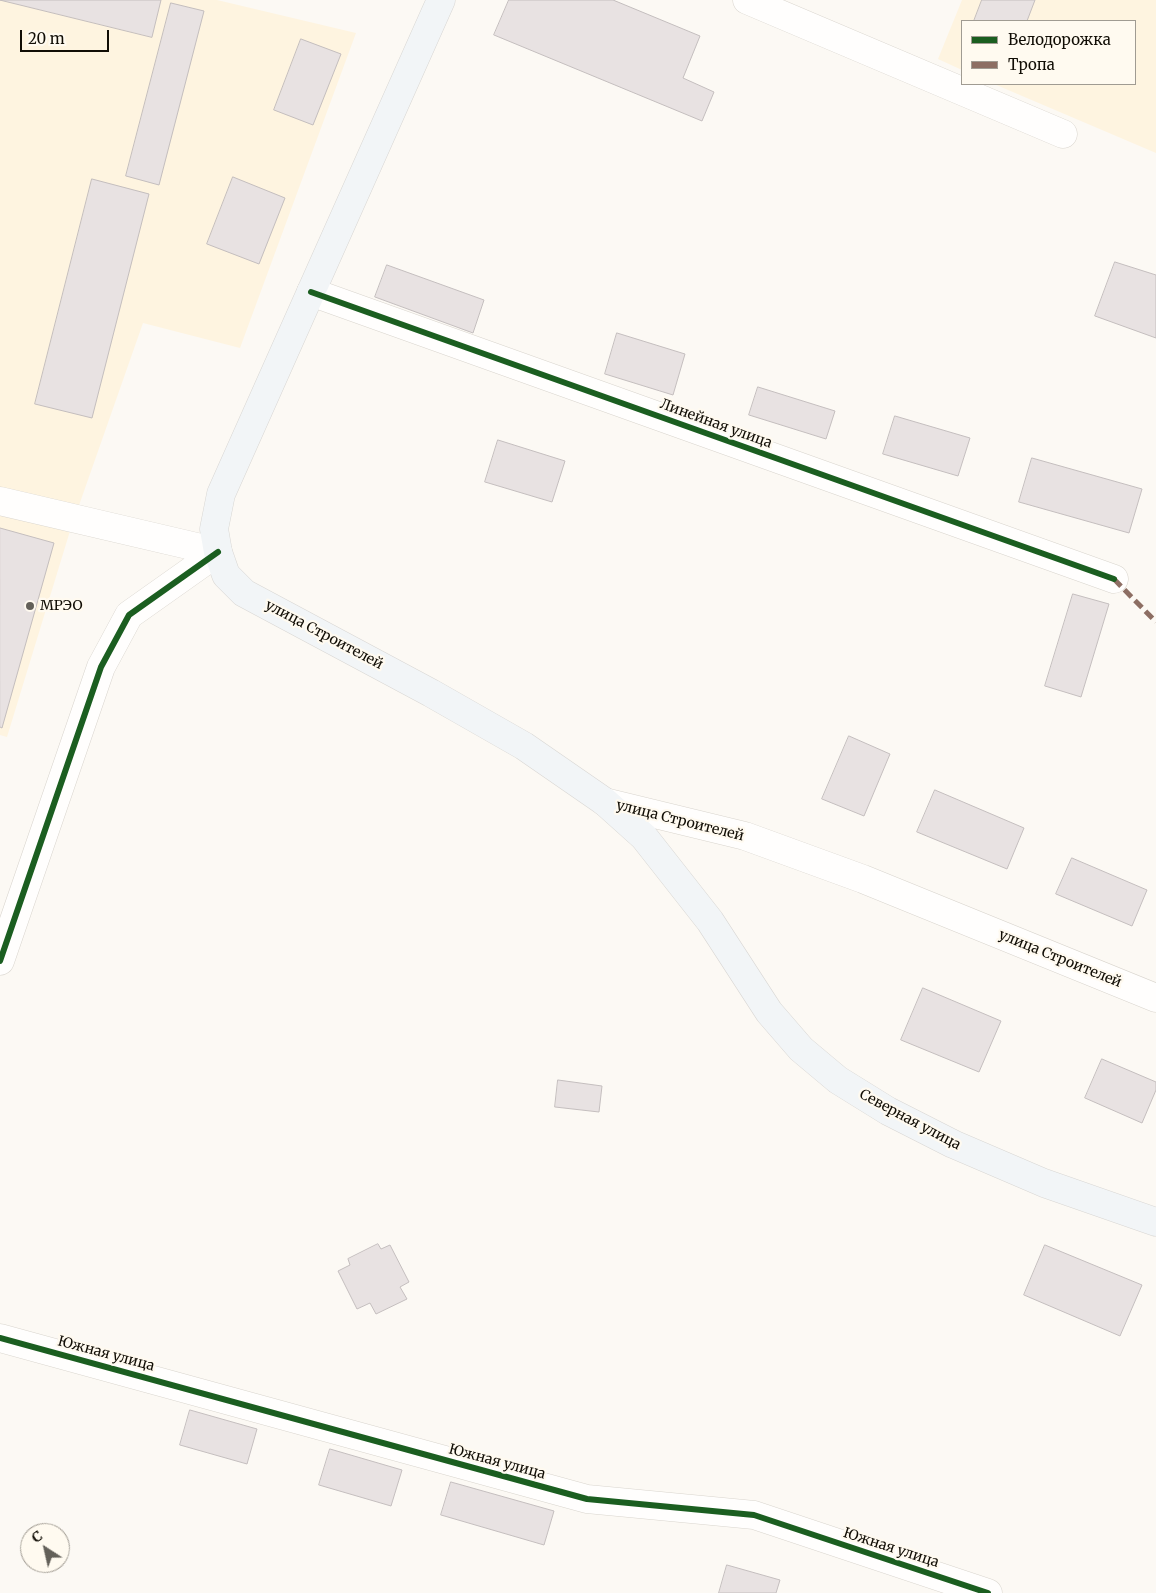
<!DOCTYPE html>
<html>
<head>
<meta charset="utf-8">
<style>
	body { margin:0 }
	#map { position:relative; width:1156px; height:1593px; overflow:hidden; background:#fcf9f4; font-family:Merriweather,serif }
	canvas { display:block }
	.legend { position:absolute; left:961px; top:20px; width:175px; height:65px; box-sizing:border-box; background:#fffaf0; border:1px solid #a09b92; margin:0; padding:6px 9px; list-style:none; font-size:15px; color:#110d05 }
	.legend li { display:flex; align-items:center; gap:10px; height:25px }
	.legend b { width:25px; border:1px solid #a09b92 }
	.north { position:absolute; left:20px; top:1523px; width:50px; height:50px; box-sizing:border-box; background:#fffaf0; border:1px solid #a09b92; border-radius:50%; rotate:325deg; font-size:14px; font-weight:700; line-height:20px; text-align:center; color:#110d05 }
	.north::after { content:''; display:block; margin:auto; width:18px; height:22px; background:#636059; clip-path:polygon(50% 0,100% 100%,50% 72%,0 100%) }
	.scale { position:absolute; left:20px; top:30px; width:89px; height:22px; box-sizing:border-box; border:2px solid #110d05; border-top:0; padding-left:6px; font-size:15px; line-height:18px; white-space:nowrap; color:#110d05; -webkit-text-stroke:4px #fffaf0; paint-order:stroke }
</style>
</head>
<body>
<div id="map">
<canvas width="1156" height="1593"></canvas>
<ul class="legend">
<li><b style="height:6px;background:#1b5e20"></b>Велодорожка</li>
<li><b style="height:6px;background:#8d6e63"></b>Тропа</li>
</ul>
<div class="north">С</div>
<div class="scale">20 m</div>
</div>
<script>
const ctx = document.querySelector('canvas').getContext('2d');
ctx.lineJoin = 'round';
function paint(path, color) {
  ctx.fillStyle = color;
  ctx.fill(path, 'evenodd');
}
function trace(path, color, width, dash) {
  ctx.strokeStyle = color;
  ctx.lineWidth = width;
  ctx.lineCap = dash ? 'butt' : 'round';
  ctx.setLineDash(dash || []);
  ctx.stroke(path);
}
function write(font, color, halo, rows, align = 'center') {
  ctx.font = font + ' Merriweather,serif';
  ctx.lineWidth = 4.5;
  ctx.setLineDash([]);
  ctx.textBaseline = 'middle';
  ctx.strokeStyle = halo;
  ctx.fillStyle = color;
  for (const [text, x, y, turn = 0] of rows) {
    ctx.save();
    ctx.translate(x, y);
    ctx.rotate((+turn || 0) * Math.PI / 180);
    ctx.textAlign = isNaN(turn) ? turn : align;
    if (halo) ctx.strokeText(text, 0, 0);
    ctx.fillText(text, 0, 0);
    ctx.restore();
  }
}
const built = new Path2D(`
	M0,0H217L356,33L240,348L143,323L70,531L7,737L0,735Z
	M962,0H1156V153L994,84H1135V21H962V70L938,59Z`);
const building = new Path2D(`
	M0,0H161L152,37Z
	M509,0H613L700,36L683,78L714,92L702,121L494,35Z
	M982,0H1035L1027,21H974Z
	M171,3L204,11L159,185L126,176Z
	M301,39L341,54L313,125L274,110Z
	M233,177L285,198L259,264L207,244Z
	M92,179L149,194L92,418L35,404Z
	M1115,262L1156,275V338L1095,316Z
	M387,265L484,300L473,333L375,297Z
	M617,333L685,354L673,395L605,374Z
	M758,387L835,411L826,439L749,415Z
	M895,416L970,438L958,476L883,454Z
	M498,440L565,461L552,502L485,482Z
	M1032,458L1142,489L1129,533L1019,502Z
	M0,528L54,543L2,728L0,727Z
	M1073,594L1109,604L1081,697L1045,686Z
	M849,736L890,754L864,816L822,799Z
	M935,790L1024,828L1007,869L917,832Z
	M1072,858L1147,890L1132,926L1056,894Z
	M923,988L1001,1021L979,1072L901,1040Z
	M1102,1059L1156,1082V1090L1142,1123L1085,1098Z
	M558,1080L602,1086L599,1112L555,1107Z
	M378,1244L381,1249L390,1245L409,1282L400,1287L407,1299L376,1314L370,1303L357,1309L338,1271L350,1265L348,1259Z
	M1045,1245L1142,1285L1120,1336L1024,1295Z
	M190,1410L257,1429L247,1464L180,1445Z
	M330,1449L402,1470L391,1506L319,1485Z
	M451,1482L554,1511L544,1545L441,1515Z
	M727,1565L780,1580L776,1593H719Z`);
const minor = new Path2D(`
	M747,0L1063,134
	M311,292L1114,579
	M0,501L218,552
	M605,802L745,836L863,879L1156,998
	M0,961L101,667L129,615L218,552
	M0,1338L587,1499L754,1515L988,1593`);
const major = new Path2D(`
	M441,0L221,494L214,529L218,552L226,575L244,593L431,693L524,746L605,802L644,837L710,921L769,1012L801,1049L838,1080L888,1111L953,1144L1044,1183L1156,1222`);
const quiet = new Path2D(`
	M1114,579L1156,622`);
const cycleway = new Path2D(`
	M311,292L1114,579
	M0,961L101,667L129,615L218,552
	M0,1338L587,1499L754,1515L988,1593`);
const markers = [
	[30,606,5,"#636059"]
];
const streetNames = [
	["Линейная улица",716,424,20],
	["улица Строителей",324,635,28],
	["улица Строителей",680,821,14],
	["улица Строителей",1060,959,22],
	["Северная улица",910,1120,28],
	["Южная улица",106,1354,15],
	["Южная улица",497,1462,15],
	["Южная улица",891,1548,18]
];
const poiNames = [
	["МРЭО",40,606]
];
paint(built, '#fef4e0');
paint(building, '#e8e2e2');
trace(building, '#c4bebe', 1);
trace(minor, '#d9d5ce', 29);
trace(major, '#d8d6d3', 29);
trace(minor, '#fffefd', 28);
trace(major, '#f2f5f7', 28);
trace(quiet, '#8d6e63', 5, [10, 5]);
trace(cycleway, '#1b5e20', 6);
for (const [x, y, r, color] of markers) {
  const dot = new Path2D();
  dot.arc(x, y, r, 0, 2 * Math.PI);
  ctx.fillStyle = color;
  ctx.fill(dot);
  trace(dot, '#fffaf0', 2);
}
write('14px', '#110d05', '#fffaf0', streetNames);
write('14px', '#110d05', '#fffaf0', poiNames, 'left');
</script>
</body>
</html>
